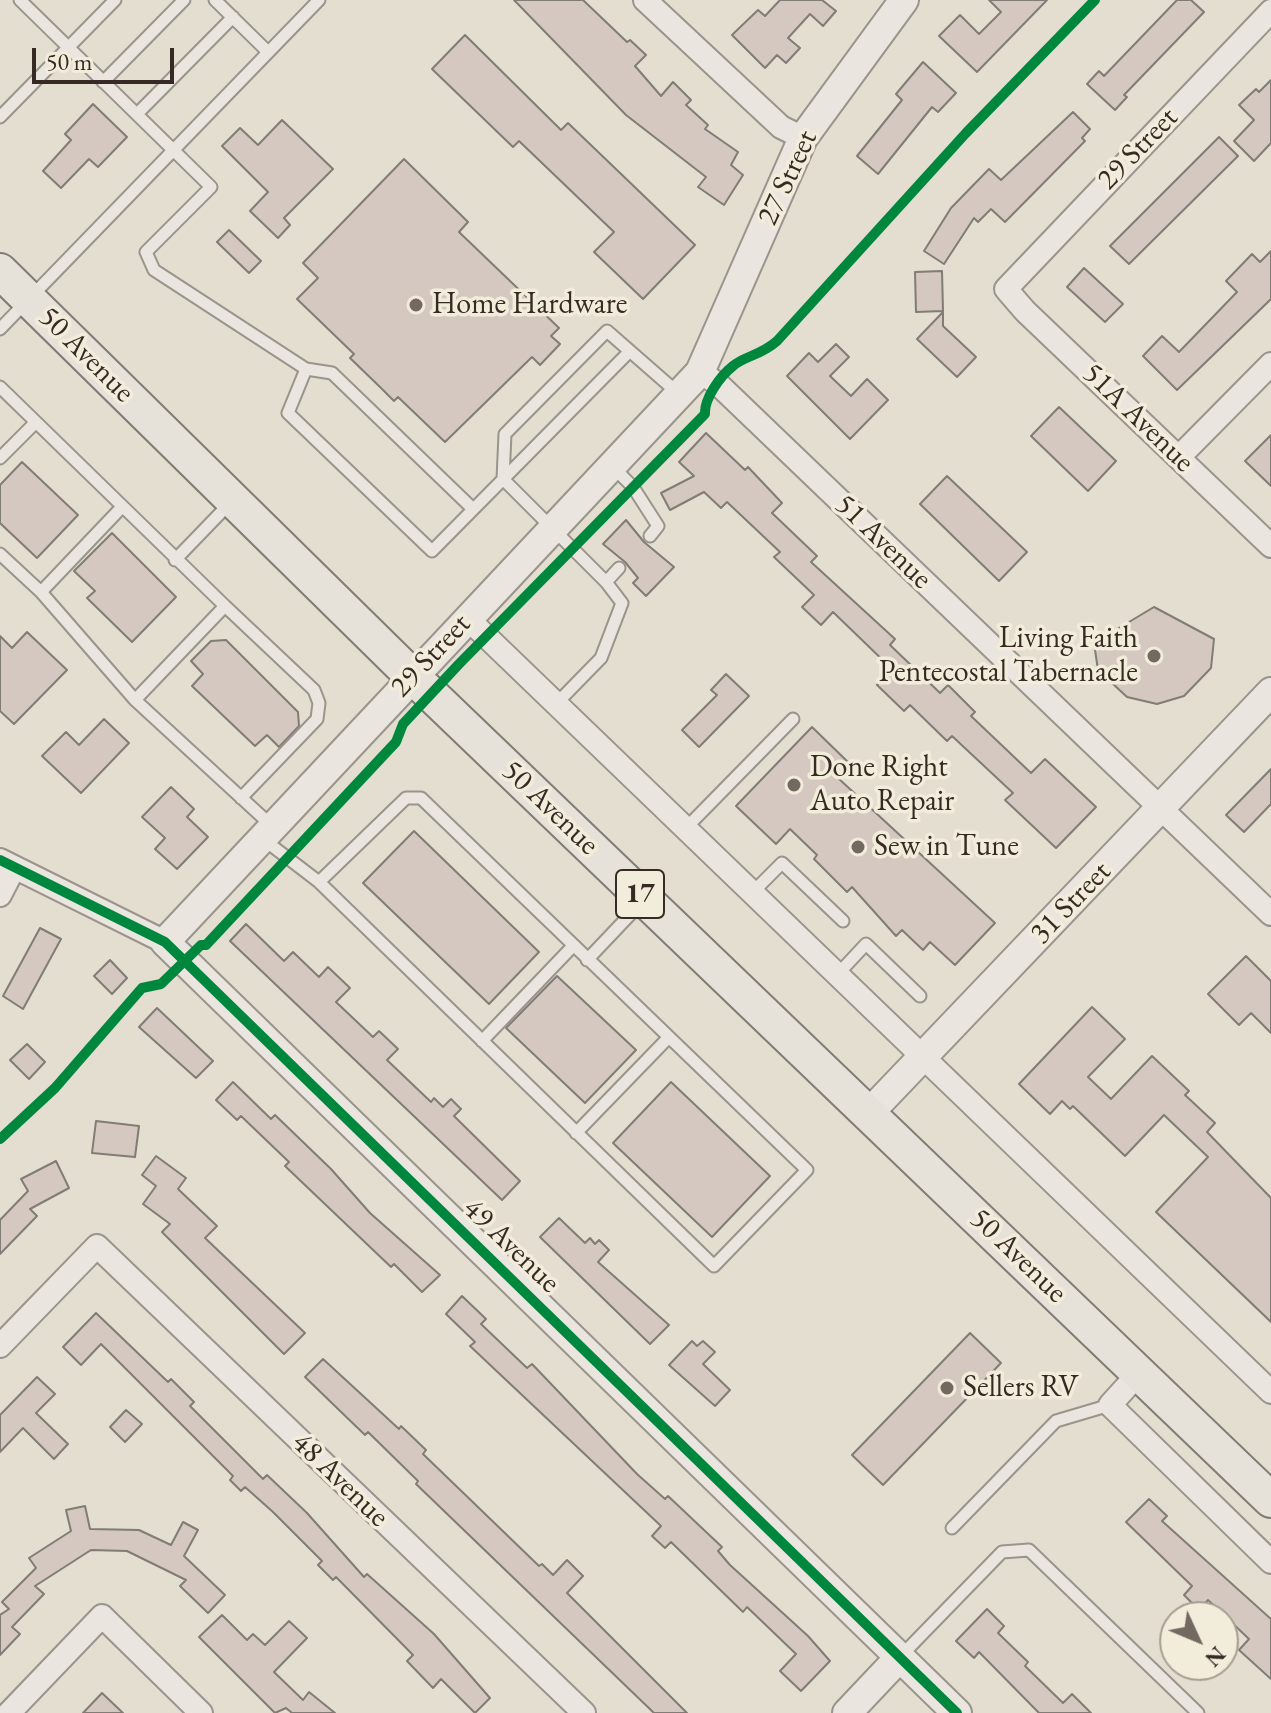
<!DOCTYPE html>
<html>
<head>
<meta charset="utf-8">
<style>
	body { margin:0 }
	#map { position:relative; width:1271px; height:1713px; overflow:hidden; background:#e3ded0; font-family:"EB Garamond",serif }
	canvas { display:block }
	.north { position:absolute; left:1159px; top:1601px; width:80px; height:80px; box-sizing:border-box; background:#f2ecdb; border:2px solid #a79e92; border-radius:50%; rotate:134deg; font-size:22px; font-weight:700; line-height:32px; text-align:center; color:#372a24 }
	.north::after { content:''; display:block; margin:auto; width:28px; height:36px; background:#736960; clip-path:polygon(50% 0,100% 100%,50% 72%,0 100%) }
	.scale { position:absolute; left:32px; top:48px; width:142px; height:36px; box-sizing:border-box; border:4px solid #372a24; border-top:0; padding-left:10px; font-size:24px; line-height:28px; white-space:nowrap; color:#372a24; -webkit-text-stroke:6px #f2ecdb; paint-order:stroke }
</style>
</head>
<body>
<div id="map">
<canvas width="1271" height="1713"></canvas>
<div class="north">N</div>
<div class="scale">50 m</div>
</div>
<script>
const ctx = document.querySelector('canvas').getContext('2d');
ctx.lineJoin = 'round';
function paint(path, color) {
  ctx.fillStyle = color;
  ctx.fill(path, 'evenodd');
}
function trace(path, color, width, dash) {
  ctx.strokeStyle = color;
  ctx.lineWidth = width;
  ctx.lineCap = dash ? 'butt' : 'round';
  ctx.setLineDash(dash || []);
  ctx.stroke(path);
}
function write(font, color, halo, rows, align = 'center') {
  ctx.font = font + ' "EB Garamond",serif';
  ctx.lineWidth = 7;
  ctx.setLineDash([]);
  ctx.textBaseline = 'middle';
  ctx.strokeStyle = halo;
  ctx.fillStyle = color;
  for (const [text, x, y, turn = 0] of rows) {
    ctx.save();
    ctx.translate(x, y);
    ctx.rotate((+turn || 0) * Math.PI / 180);
    ctx.textAlign = isNaN(turn) ? turn : align;
    if (halo) ctx.strokeText(text, 0, 0);
    ctx.fillText(text, 0, 0);
    ctx.restore();
  }
}
const building = new Path2D(`
	M514,0H583L627,42L630,40L646,55L635,66L661,96L673,82L691,100L686,105L708,125L705,129L738,152L731,165L743,175L724,205L698,187L706,177L626,115Z
	M780,0H822L836,11L823,26L810,14L788,38L800,48L786,63L777,55L765,68L732,35L758,10L765,16Z
	M989,0H1047L977,72L939,36L960,15L979,34L1001,12Z
	M1177,0H1191L1204,12L1124,95L1127,97L1115,110L1087,84L1099,71L1104,76Z
	M465,35L561,130L568,123L695,245L643,299L594,252L614,232L519,141L513,147L432,69Z
	M923,62L956,93L938,112L932,107L878,174L857,156L902,100L896,94Z
	M1271,80V143L1254,161L1234,141L1254,120L1239,105L1256,89L1259,92Z
	M93,104L127,137L98,167L89,159L61,188L43,171L71,140L65,134Z
	M1073,112L1090,129L1082,138L1085,141L1005,222L991,209L978,222L974,218L944,264L924,251L951,208L989,169L1001,180Z
	M282,120L333,169L284,218L290,225L278,238L250,211L268,192L222,146L240,128L258,145Z
	M1219,137L1238,156L1129,264L1110,246Z
	M404,159L468,222L459,232L559,328L551,336L560,344L540,365L532,357L445,442L398,397L394,401L380,387L350,358L354,354L297,299L318,278L303,263Z
	M229,230L261,261L249,273L217,242Z
	M1271,251V299L1177,390L1143,356L1162,336L1179,352L1237,292L1226,281L1252,254L1260,262Z
	M1084,268L1123,304L1105,322L1067,287Z
	M942,271L943,311L916,312L915,272Z
	M943,312V326L976,357L957,377L917,339Z
	M836,344L849,357L830,376L851,396L867,379L888,400L850,439L787,376L809,353L818,362Z
	M1059,407L1116,461L1088,491L1031,436Z
	M706,433L745,470L748,467L782,503L772,513L817,556L811,562L895,639L890,645L940,693L948,685L975,712L971,716L1031,773L1045,759L1096,807L1056,848L1005,800L1013,793L952,736L947,741L910,705L904,711L877,685L892,669L833,612L821,625L802,607L814,595L774,557L780,552L727,502L721,508L704,492L670,510L661,493L694,476L679,462Z
	M1271,435V486L1245,461Z
	M22,462L78,515L37,558L0,523V485Z
	M947,476L1027,552L999,581L920,504Z
	M626,520L644,542L674,567L646,596L633,583L638,578L625,562L603,544Z
	M112,533L176,597L132,642L87,598L95,591L74,571Z
	M1154,607L1214,639L1211,668L1184,696L1157,704L1127,697L1098,670L1094,643Z
	M27,632L67,670L14,724L0,711V636L12,648Z
	M226,640L298,712L299,726L279,747L267,735L255,746L192,686L203,674L191,661L211,641Z
	M726,674L749,696L699,747L682,730L717,695L711,690Z
	M104,719L129,743L81,793L42,756L66,732L79,745Z
	M812,727L851,765L838,778L995,923L955,965L930,942L923,950L902,930L896,936L852,887L847,892L814,859L817,855L790,829L776,844L736,806Z
	M1271,769V804L1244,832L1226,815Z
	M171,787L194,809L187,817L208,837L177,869L155,849L165,838L142,817Z
	M414,831L539,952L489,1004L363,883Z
	M246,924L284,961L293,952L319,977L328,967L350,988L336,1002L373,1037L379,1031L398,1049L387,1060L431,1102L434,1098L443,1107L451,1099L461,1109L454,1116L520,1181L502,1200L230,941Z
	M40,928L61,939L23,1009L3,996Z
	M1246,956L1271,981V1033L1251,1013L1239,1025L1208,994Z
	M110,960L127,978L112,994L94,976Z
	M557,976L636,1050L585,1103L506,1028Z
	M1092,1007L1125,1039L1088,1077L1111,1099L1152,1056L1189,1091L1185,1095L1215,1123L1207,1132L1271,1198V1322L1156,1212L1208,1157L1164,1115L1125,1156L1073,1106L1070,1109L1062,1101L1050,1114L1019,1084Z
	M157,1008L213,1061L196,1078L139,1027Z
	M27,1044L45,1062L29,1079L10,1060Z
	M233,1082L271,1119L275,1115L331,1169L370,1213L440,1275L422,1292L394,1264L391,1267L285,1166L289,1162L241,1116L237,1120L216,1100Z
	M671,1082L770,1176L712,1237L613,1143Z
	M96,1121L139,1126L135,1157L92,1153Z
	M156,1156L186,1178L178,1189L217,1226L205,1238L305,1333L284,1354L162,1232L170,1224L143,1204L156,1186L142,1175Z
	M56,1161L69,1188L30,1209L37,1216L0,1254V1220L28,1191L21,1179Z
	M559,1218L585,1243L590,1238L595,1244L599,1240L609,1250L598,1262L669,1325L650,1344L540,1237Z
	M462,1296L486,1319L481,1324L527,1368L532,1364L637,1474L665,1499L668,1496L722,1547L718,1551L730,1565L808,1636L830,1661L801,1691L780,1671L796,1654L747,1607L743,1612L671,1542L665,1548L652,1536L661,1526L470,1346L475,1342L446,1314Z
	M96,1313L168,1382L171,1379L194,1402L190,1406L263,1479L267,1475L307,1513L364,1577L367,1574L434,1634L490,1698L475,1713L441,1679L433,1688L407,1661L413,1655L336,1577L333,1580L318,1565L322,1561L273,1512L245,1487L241,1491L230,1480L233,1476L101,1344L81,1365L63,1347Z
	M970,1333L1001,1363L883,1485L852,1455Z
	M692,1341L697,1346L703,1341L715,1352L703,1364L730,1390L715,1406L669,1365Z
	M323,1359L399,1429L401,1426L426,1450L423,1454L539,1566L542,1564L553,1575L567,1560L583,1576L567,1593L687,1713H654L416,1484L418,1481L368,1432L365,1435L337,1408L305,1377Z
	M37,1377L55,1394L36,1413L68,1444L54,1459L23,1428L0,1452V1415Z
	M126,1410L142,1424L125,1442L110,1427Z
	M1149,1499L1167,1516L1162,1521L1271,1619V1679L1239,1650L1249,1639L1208,1600L1199,1610L1184,1595L1192,1586L1126,1522Z
	M85,1506L90,1529L139,1530L171,1545L183,1522L198,1530L184,1556L225,1595L208,1613L180,1586L186,1580L127,1551L91,1550L35,1586L44,1594L12,1627L20,1634L0,1655V1615L9,1609L2,1602L36,1568L29,1558L71,1531L66,1510Z
	M987,1609L1004,1626L998,1633L1028,1662L1025,1666L1063,1703L1072,1694L1091,1713H1039L979,1652L974,1658L956,1641Z
	M222,1615L247,1640L253,1634L265,1645L289,1621L307,1638L274,1672L303,1700L309,1692L335,1713H292L286,1708L275,1713L199,1637Z
	M102,1693L123,1713H83Z`);
const service = new Path2D(`
	M20,0L211,187L146,252L154,270L306,369
	M215,0L268,52
	M103,82L184,0
	M137,114L233,17
	M0,117L115,0
	M0,329L319,0
	M0,387L225,606
	M0,458L35,423
	M613,467L633,487L658,526L650,536
	M473,509L332,373L306,369L288,413L432,551L629,352
	M0,554L41,592L135,700L272,826
	M175,560L230,503
	M606,582L619,568
	M41,592L121,508
	M135,700L225,606L314,690L319,703L317,719L241,798
	M556,704L601,658L622,603L606,582L503,479L505,434L607,331L679,394
	M406,798H421L807,1170L714,1266L319,882Z
	M685,829L793,719
	M263,839L319,882
	M752,893L782,863L843,921
	M587,960L642,902
	M837,975L866,944L920,996
	M482,1041L573,946
	M576,1133L669,1037
	M952,1528L1056,1421L1110,1405
	M900,1657L1002,1552L1029,1550L1198,1713`);
const minor = new Path2D(`
	M645,0L781,127L803,138
	M1271,11L1006,289L1025,311L1271,546
	M700,372L718,384L1271,914
	M1179,457L1271,364
	M467,618L1271,1392
	M0,860L165,942
	M0,895L14,868
	M0,1346L97,1246L584,1713
	M1139,1373L1110,1405L1271,1562
	M9,1713L102,1616L201,1713`);
const tertiary = new Path2D(`
	M904,0L803,138L700,372L165,942L957,1713
	M869,1113L1271,692
	M847,1713L899,1658`);
const primary = new Path2D(`
	M0,271L412,676L1271,1500`);
const cycleway = new Path2D(`
	M0,860L165,942L957,1713
	M0,1139L55,1088L142,988L161,984L201,945H206L396,742L403,724L459,664L705,414C704,399 720,376 733,366C744,356 760,356 777,341L966,133L1095,0`);
const markers = [
	[416,305,8,"#736960"],
	[1154,656,8,"#736960"],
	[794,785,8,"#736960"],
	[858,847,8,"#736960"],
	[947,1388,8,"#736960"]
];
const shields = [
	[640,894,48]
];
const shieldNames = [
	["17",640,894]
];
const streetNames = [
	["29 Street",1138,149,-46],
	["27 Street",788,178,-65],
	["50 Avenue",86,355,45],
	["51A Avenue",1138,418,44],
	["51 Avenue",883,542,44],
	["29 Street",431,656,-47],
	["50 Avenue",550,808,44],
	["31 Street",1071,903,-46],
	["49 Avenue",511,1246,44],
	["50 Avenue",1018,1256,44],
	["48 Avenue",340,1480,44]
];
const poiNames = [
	["Home Hardware",432,305],
	["Living Faith",1138,639,"right"],
	["Pentecostal Tabernacle",1138,673,"right"],
	["Done Right",810,768],
	["Auto Repair",810,802],
	["Sew in Tune",874,847],
	["Sellers RV",963,1388]
];
paint(building, '#d5c8c0');
trace(building, '#817c75', 2);
trace(service, '#99948c', 15);
trace(minor, '#99948c', 26);
trace(tertiary, '#99948c', 32);
trace(primary, '#817c75', 38);
trace(service, '#eae6df', 11);
trace(minor, '#eae6df', 22);
trace(tertiary, '#eae6df', 28);
trace(primary, '#e6e2da', 34);
trace(cycleway, '#00873e', 10);
for (const [x, y, r, color] of markers) {
  const dot = new Path2D();
  dot.arc(x, y, r, 0, 2 * Math.PI);
  ctx.fillStyle = color;
  ctx.fill(dot);
  trace(dot, '#f2ecdb', 3);
}
for (const [x, y, w] of shields) {
  const box = new Path2D();
  box.roundRect(x - w / 2, y - 24, w, 48, 6);
  ctx.fillStyle = '#f2ecdb';
  ctx.fill(box);
  trace(box, '#372a24', 2);
}
write('bold 28px', '#372a24', null, shieldNames);
write('30px', '#372a24', '#f2ecdb', streetNames);
write('30px', '#372a24', '#f2ecdb', poiNames, 'left');
</script>
</body>
</html>
